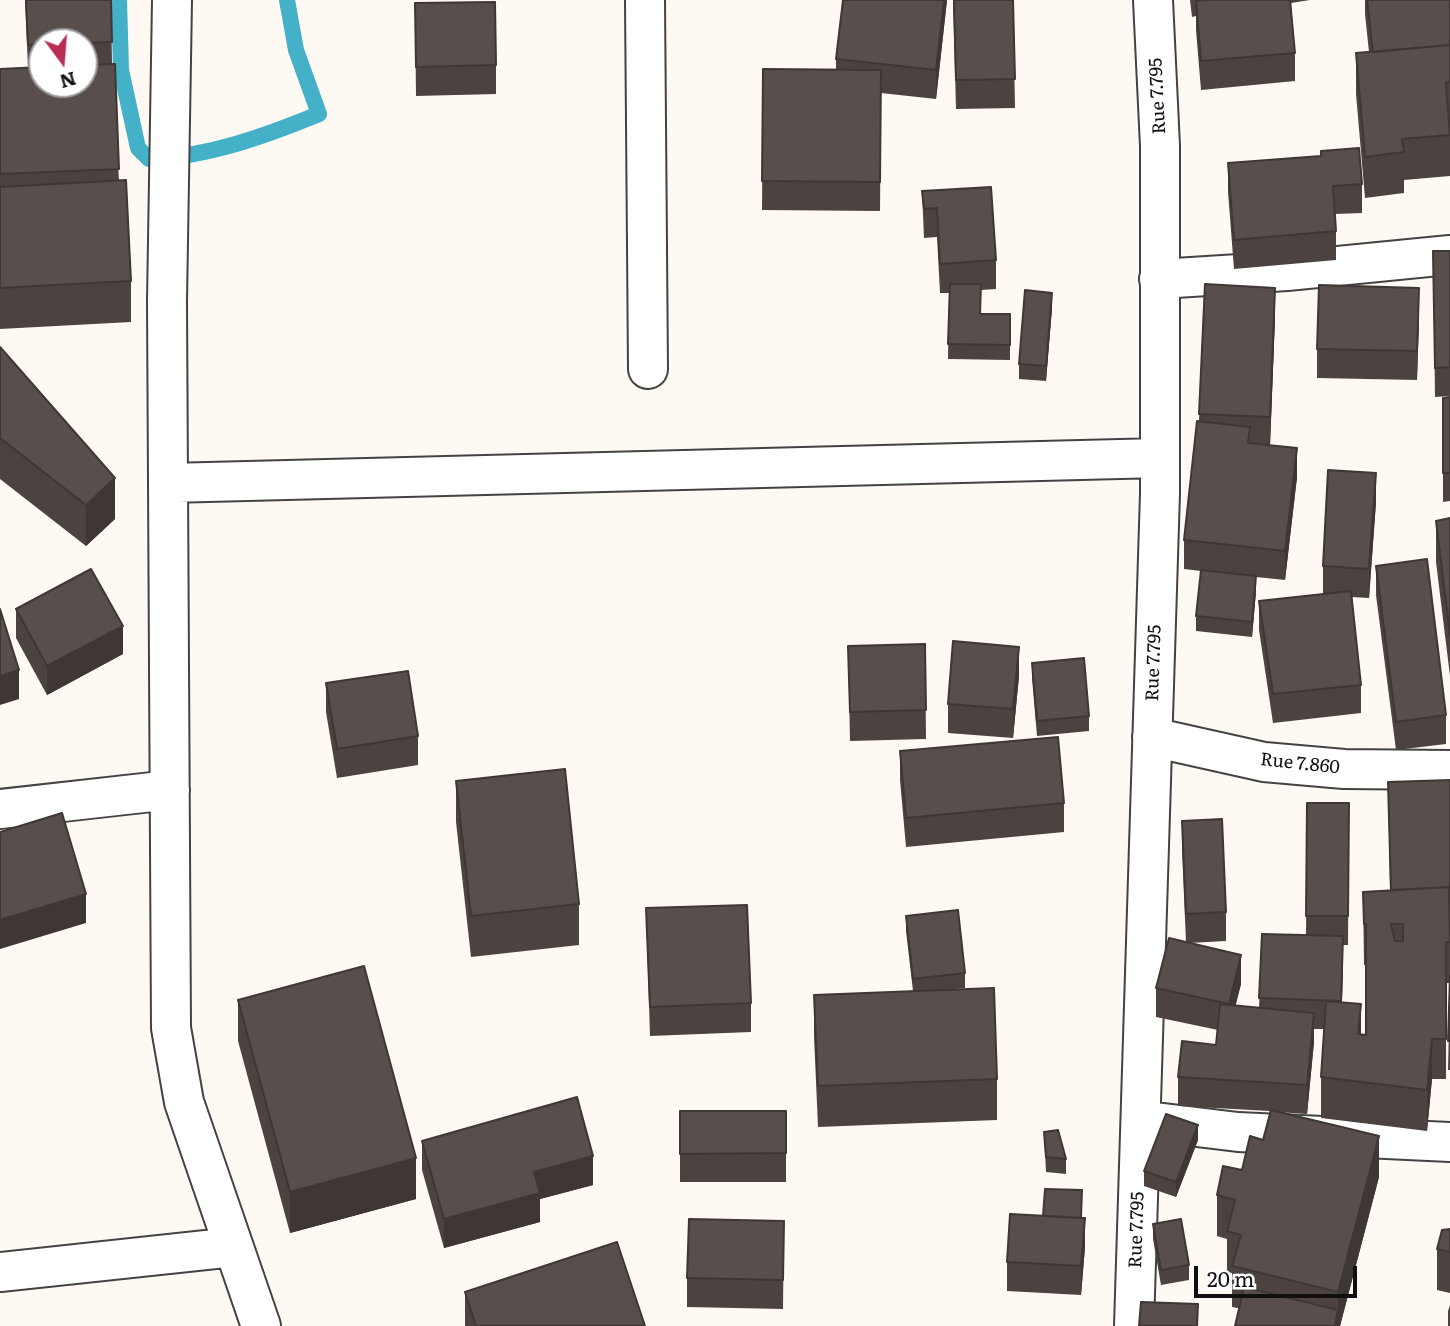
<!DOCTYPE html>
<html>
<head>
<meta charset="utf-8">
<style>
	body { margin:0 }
	#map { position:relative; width:1450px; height:1326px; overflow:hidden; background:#fefaf3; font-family:Literata,serif }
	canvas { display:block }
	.north { position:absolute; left:28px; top:28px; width:70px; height:70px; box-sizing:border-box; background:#fff; border:2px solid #9f9f9f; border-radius:50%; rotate:164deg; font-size:19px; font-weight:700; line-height:28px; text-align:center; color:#101010 }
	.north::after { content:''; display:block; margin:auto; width:24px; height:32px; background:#ba2d54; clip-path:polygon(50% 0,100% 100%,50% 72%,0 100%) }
	.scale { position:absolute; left:1194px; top:1266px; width:163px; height:32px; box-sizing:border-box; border:4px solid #101010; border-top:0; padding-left:9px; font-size:21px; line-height:24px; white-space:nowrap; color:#101010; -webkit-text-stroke:5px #fff; paint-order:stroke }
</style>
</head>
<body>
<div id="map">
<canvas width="1450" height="1326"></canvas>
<div class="north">N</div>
<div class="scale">20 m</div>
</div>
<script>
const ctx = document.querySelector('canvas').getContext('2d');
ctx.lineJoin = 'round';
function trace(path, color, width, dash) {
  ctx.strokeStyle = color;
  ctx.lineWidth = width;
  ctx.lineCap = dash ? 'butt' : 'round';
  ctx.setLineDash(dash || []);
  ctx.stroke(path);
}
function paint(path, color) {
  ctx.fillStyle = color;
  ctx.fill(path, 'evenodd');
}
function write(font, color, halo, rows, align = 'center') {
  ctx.font = font + ' Literata,serif';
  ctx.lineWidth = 7;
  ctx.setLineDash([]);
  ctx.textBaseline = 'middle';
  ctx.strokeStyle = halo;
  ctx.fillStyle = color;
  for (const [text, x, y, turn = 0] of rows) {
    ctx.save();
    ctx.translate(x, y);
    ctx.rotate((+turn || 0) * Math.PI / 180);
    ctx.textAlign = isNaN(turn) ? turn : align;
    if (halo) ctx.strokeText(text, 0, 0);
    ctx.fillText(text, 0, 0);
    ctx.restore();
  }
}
const stream = new Path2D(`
	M119,0L121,70L138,148L149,159C208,157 265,136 319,114L296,50L287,0`);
const minor = new Path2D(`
	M172,0L167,301L171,1028L184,1102L261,1326
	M645,0L648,369
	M1159,279L1287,271L1450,255
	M168,483L1160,458
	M1152,737L1264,762L1344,769L1450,770
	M0,809L170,790
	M1147,1121L1238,1132L1450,1142
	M0,1272L234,1247
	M1134,1326L1160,493V146L1153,0`);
const wall = new Path2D(`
	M25,0H111L112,64L119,180L131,281V322L0,329V69L28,68ZM42,42H84V84H42Z
	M947,0L936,99L881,93L880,211L762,210L763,69L836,70V59Z
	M953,0H1013L1015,108L956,109Z
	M1190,0H1310L1291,3L1295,53V81L1201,90L1196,30V16L1192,17Z
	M1365,0H1450V176L1404,180V193L1365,198L1356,94V53L1369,52L1365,14Z
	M415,3L496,65V94L416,96Z
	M1228,163L1362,184V213L1335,214L1336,231V260L1234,269L1228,192Z
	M922,191L996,260V289L981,290V314H1010V360L948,359L949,293H940L937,237L924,238Z
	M1433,251H1450V396L1435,397Z
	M1205,284L1275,317L1270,445L1297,477L1285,580L1256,577V591L1252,637L1196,631V616L1201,571L1184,569V540L1199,421Z
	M1052,308L1046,381L1019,379V364Z
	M1419,317L1417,380L1317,378V349Z
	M0,347L115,519L86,546L0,479Z
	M1450,397V501L1443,502V398Z
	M1376,502L1369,598L1351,597L1361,685V713L1273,723L1259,630V601L1323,594V566Z
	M1450,518V676L1436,562V521Z
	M1376,566L1446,715V744L1396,750L1376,595Z
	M16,609L123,654L47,695L16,638Z
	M925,644L926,739L850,741L848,646Z
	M1032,663L1089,716V731L1037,736L1032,678Z
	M1019,676L1013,738L948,733V704Z
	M326,683L418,736V765L337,778L326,712Z
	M900,751L1064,803V832L906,847L900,780Z
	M1450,780V1070H1448L1450,983H1446V1079H1432L1427,1131L1321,1118V1077L1324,1029H1314V1042L1307,1114L1277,1112L1379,1177L1340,1326L1232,1307V1273L1227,1272V1239L1217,1236V1195L1242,1170L1263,1140L1270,1111L1178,1106V1077L1216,1045L1218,1030L1156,1017V988L1186,942L1182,850V821L1226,912V941L1189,943L1241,984L1235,1006L1259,1008L1262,934L1306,935L1307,803H1349L1348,945H1343L1342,1003L1361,1035H1366V965H1364L1363,892L1390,890L1388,782Z
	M456,781L579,904V945L471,957L456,822Z
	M646,908L751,1003V1032L650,1036Z
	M906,916L965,973V988L955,989L997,1079V1120L818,1127L814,1036V995L913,991L906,931Z
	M238,1000L416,1199L290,1233L238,1041Z
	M680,1111H786V1182H680Z
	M1044,1132L1066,1159V1174L1046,1172Z
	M1198,1140L1176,1197L1144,1186V1171Z
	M422,1141L593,1185L540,1199V1222L444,1248L422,1170Z
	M1082,1205L1081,1218L1085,1247L1081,1295L1007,1291V1262L1043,1216Z
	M784,1221L783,1309L687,1307V1278Z
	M1153,1224L1189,1265V1280L1161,1285L1153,1239Z
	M1450,1229V1293L1437,1290V1249Z
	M465,1292L645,1326H465Z
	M1450,1305V1326H1448V1311Z`);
const shadedWall = new Path2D(`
	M944,0H947L936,99V70Z
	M1275,288V317L1270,446V417Z
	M1419,288V317L1417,380V351Z
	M1052,293V308L1046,381V366Z
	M1297,448V477L1285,580V551Z
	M1376,473V502L1369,598V569Z
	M115,478V519L86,546V505Z
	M1256,576V591L1252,637V622Z
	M123,626V654L47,695V666Z
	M1019,647V676L1013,738V709Z
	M19,670V699L0,705V676Z
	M86,894V923L0,949V920Z
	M1343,936V965L1341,1030V1001Z
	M1241,955V984L1229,1032V1004Z
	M1361,1004V1045L1358,1034Z
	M1314,1013V1042L1307,1114V1085Z
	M1432,1039V1079L1427,1131V1090Z
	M1198,1125V1140L1176,1197V1182Z
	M1379,1136V1177L1340,1326H1335L1338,1312V1292Z
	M593,1156V1185L540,1199V1222L444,1248V1219L534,1172Z
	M416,1158V1199L290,1233V1192Z
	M1085,1218V1247L1081,1295V1266Z`);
const building = new Path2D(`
	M26,0H111L112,42L84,43L42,42V44L28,45Z
	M843,0H944L936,70L836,59Z
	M954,0H1013L1015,79L956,80Z
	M1206,0H1290L1295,53L1201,61L1196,1Z
	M1367,0H1450V45L1373,52Z
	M495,2L496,65L416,67L415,3Z
	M1450,45V82L1446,83L1450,135L1402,139L1404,152L1365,157L1356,53Z
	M115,64L119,169L0,174V69L42,67V84H84V65Z
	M763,69L881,70L880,182L762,181Z
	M1359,148L1362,184L1333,186L1336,231L1234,240L1228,163L1321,156V151Z
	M126,180L131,281L0,288V187Z
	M991,187L996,260L940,264L937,208L924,209L922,191Z
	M1433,251H1450V367L1435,368Z
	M950,284H981L980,314H1010V345L948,344Z
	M1205,284L1275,288L1270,417L1199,414Z
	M1319,285L1419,288L1417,351L1317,349Z
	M1025,290L1052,293L1046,366L1019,364Z
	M0,347L115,478L86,505L0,438Z
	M1450,397V473H1443V398Z
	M1197,421L1250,427L1248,443L1297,448L1285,551L1184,540Z
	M1328,470L1376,473L1369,569L1323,566Z
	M1450,518V635L1436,521Z
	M1427,559L1446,715L1396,722L1376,566Z
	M91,569L123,626L47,666L16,609Z
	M1201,570L1256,576L1252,622L1196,616Z
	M1351,591L1361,685L1273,694L1259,601Z
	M0,609L19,670L0,676Z
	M953,641L1019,647L1013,709L948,704Z
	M925,644L926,710L850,712L848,646Z
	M1084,658L1089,716L1037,721L1032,663Z
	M408,671L418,736L337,749L326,683Z
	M1058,737L1064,803L906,818L900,751Z
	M565,769L579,904L471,916L456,781Z
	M1450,780V895L1449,887L1391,890L1388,782Z
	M1307,803H1349L1348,916H1306Z
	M62,813L86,894L0,920V832Z
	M1222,819L1226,912L1186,914L1182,821Z
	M1449,887L1450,942H1446V1039H1432L1427,1090L1321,1077L1326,1001L1361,1004L1358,1034L1366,1035V924H1364L1363,892ZM1391,924H1403V941H1395Z
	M747,905L751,1003L650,1007L646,908Z
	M958,910L965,973L913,979L906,916Z
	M1262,934L1343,936L1341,1001L1259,998Z
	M1169,938L1241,955L1229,1004L1156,988Z
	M364,966L416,1158L290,1192L238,1000Z
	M1450,975V1041H1448Z
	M994,988L997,1079L818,1086L814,995Z
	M1220,1004L1314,1013L1307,1085L1178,1077L1182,1041L1216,1045Z
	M577,1097L593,1156L534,1172L540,1193L444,1219L422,1141Z
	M1271,1110L1379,1136L1338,1292L1232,1266L1241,1235L1227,1231L1235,1200L1217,1195L1223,1166L1242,1170L1250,1136L1263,1140Z
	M680,1111H786V1153L680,1154Z
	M1166,1114L1198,1125L1176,1182L1144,1171Z
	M1058,1130L1066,1159L1046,1157L1044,1132Z
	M1045,1189L1082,1190L1081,1218L1043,1216Z
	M1010,1214L1085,1218L1081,1266L1007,1262Z
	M689,1219L784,1221L783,1280L687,1278Z
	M1181,1219L1189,1265L1161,1270L1153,1224Z
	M1450,1229V1252L1437,1249L1442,1230Z
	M617,1242L645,1326H476L465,1292Z
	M1244,1287L1338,1310L1335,1326H1235Z
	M1141,1302L1198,1304L1197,1326H1139Z`);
const streetNames = [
	["Rue 7.795",1158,96,-93],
	["Rue 7.795",1154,663,-88],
	["Rue 7.860",1300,764,6],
	["Rue 7.795",1137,1230,-88]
];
trace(stream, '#44b1c8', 16);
trace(minor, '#434343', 42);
trace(minor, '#fff', 38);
paint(wall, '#4c4341');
paint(shadedWall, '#3e3735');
paint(building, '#584e4c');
trace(building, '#3e3735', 2);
write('18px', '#101010', '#fff', streetNames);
</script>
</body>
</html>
